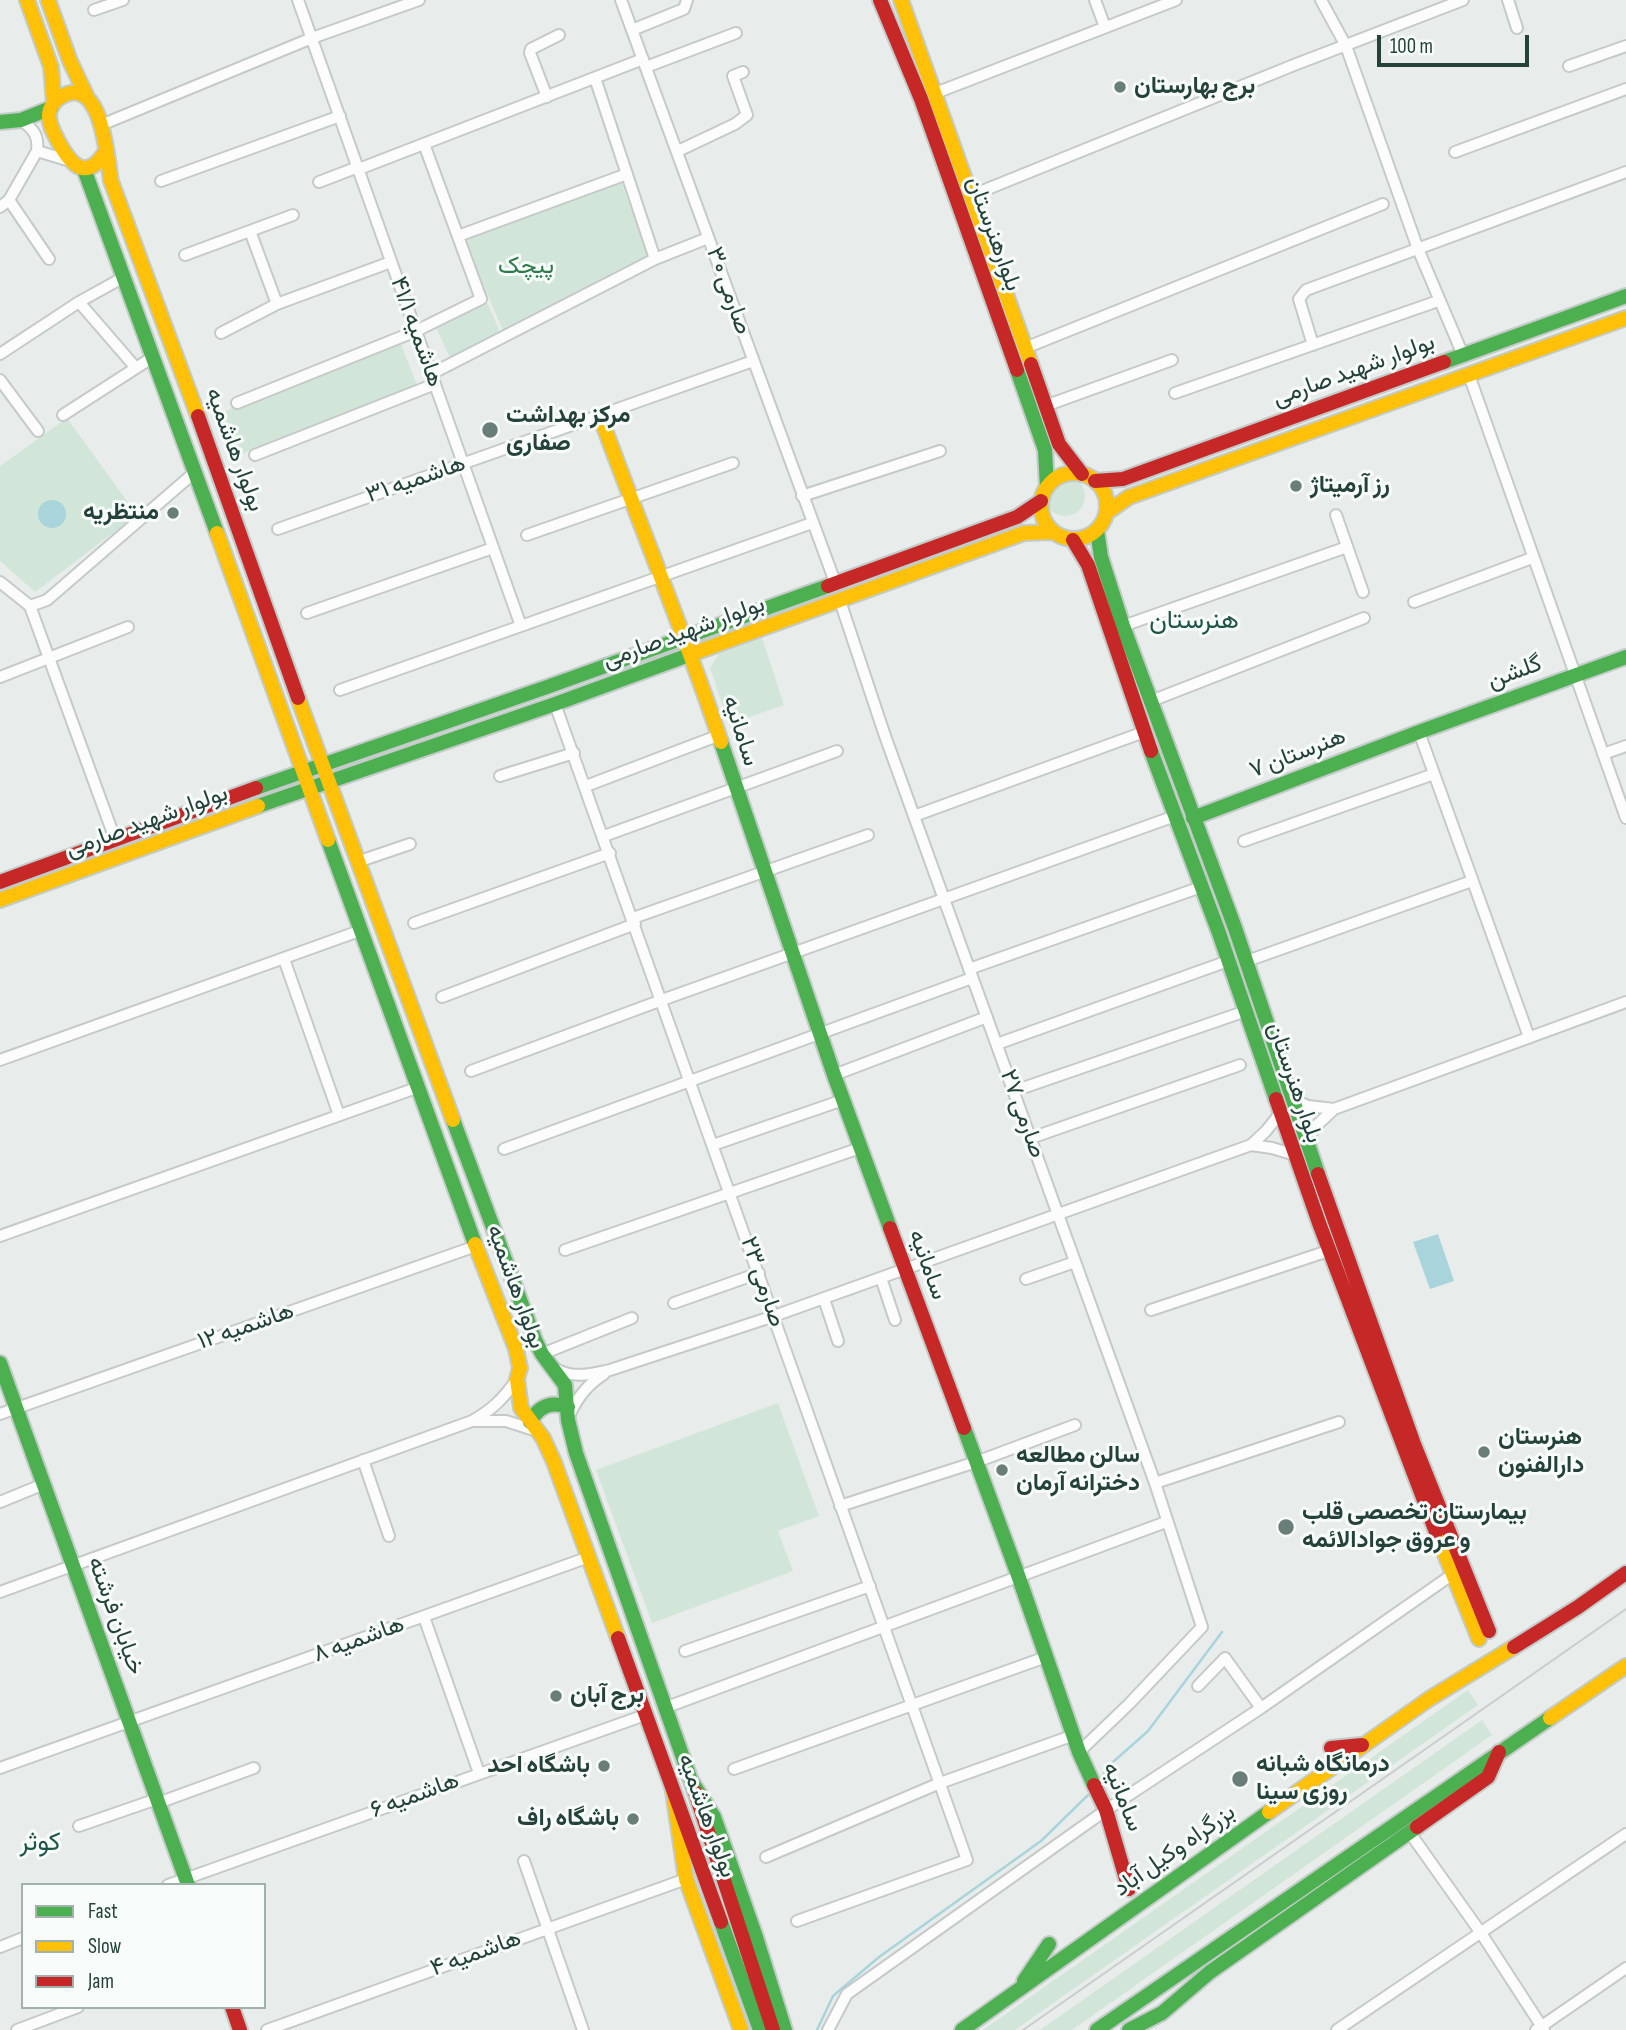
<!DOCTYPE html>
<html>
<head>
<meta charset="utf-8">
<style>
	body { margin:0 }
	#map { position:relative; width:1626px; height:2030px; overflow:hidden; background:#e8edeb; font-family:"Sofia Sans Condensed",sans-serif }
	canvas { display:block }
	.legend { position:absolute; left:21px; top:1883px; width:245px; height:126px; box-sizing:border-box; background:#f7fbf9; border:2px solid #a3b1ad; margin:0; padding:9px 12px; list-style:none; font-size:21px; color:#24423a }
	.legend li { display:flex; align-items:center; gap:14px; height:35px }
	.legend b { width:35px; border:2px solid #a3b1ad }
	.scale { position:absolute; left:1377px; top:35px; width:152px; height:32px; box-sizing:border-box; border:4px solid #24423a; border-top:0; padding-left:9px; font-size:21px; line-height:24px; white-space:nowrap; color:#24423a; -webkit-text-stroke:5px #f7fbf9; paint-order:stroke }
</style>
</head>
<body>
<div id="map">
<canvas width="1626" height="2030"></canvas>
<ul class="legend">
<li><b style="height:9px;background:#4caf50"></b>Fast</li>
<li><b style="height:9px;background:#ffc107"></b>Slow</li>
<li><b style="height:9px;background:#c62828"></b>Jam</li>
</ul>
<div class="scale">100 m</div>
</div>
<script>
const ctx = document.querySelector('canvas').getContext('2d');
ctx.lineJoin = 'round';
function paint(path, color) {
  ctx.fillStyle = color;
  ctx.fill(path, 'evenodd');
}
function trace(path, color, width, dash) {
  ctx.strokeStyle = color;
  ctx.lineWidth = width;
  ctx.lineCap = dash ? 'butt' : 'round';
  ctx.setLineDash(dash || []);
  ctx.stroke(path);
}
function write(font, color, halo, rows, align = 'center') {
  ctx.font = font + ' "Sofia Sans Condensed",Vazirmatn,sans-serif';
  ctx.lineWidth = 6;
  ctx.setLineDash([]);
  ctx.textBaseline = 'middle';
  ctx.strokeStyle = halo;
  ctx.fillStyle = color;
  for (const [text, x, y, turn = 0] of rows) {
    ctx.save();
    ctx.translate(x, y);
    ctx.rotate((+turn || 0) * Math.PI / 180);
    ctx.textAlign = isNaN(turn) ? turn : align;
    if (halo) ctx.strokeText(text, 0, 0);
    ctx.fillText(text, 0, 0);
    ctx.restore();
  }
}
const green = new Path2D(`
	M621,182L649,256L503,331L464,240Z
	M487,302L500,332L450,358L435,325Z
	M400,342L417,385L232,458L215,415Z
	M67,418L137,515L35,592L0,561V466Z
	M1045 496a20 20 0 1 1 40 0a20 20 0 1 1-40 0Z
	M762,638L784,705L729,724L710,668L719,654Z
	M778,1403L819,1516L778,1531L793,1571L652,1623L596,1470Z
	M1468,1690L1478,1705L1015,2030H983Z
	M1482,1720L1492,1735L1072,2030H1040Z`);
const water = new Path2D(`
	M38 514a14 14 0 1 1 28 0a14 14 0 1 1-28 0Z
	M1438,1234L1454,1281L1430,1289L1413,1242Z`);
const stream = new Path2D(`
	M1099,1780L1113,1762L1148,1731L1222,1632
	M817,2030L833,1996L879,1957L1041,1841L1088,1795`);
const street = new Path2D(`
	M298,0L521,626
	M621,0L835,582
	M1095,0L1105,27
	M1321,0L1346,46L1418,249L1463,355
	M1508,0L1517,28
	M94,10L123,0
	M632,30L684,9L687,0
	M1569,66L1626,46
	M646,67L736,33
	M595,78L655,259
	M933,94L1176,0
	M547,97L530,53L531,49L559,35
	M101,125L312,38L419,0
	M37,151L67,160
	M678,151L735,124L747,115L733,76L743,72
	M1455,152L1626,89
	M359,169L643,59
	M161,181L340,116
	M319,182L358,167
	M970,196L1294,65L1463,0
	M9,200L49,259
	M0,207L9,200L37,151C39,135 33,129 21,120
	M250,231L277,304
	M458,236L627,174
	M185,255L293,215
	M79,302L136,368
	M221,333L277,304L391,262
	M1313,345L1299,299L1306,290L1626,172
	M1025,348L1383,204
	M0,354L79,302L124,277
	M431,374L655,259L708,238
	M1469,375L1626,818
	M0,380L38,431
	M1175,393L1438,301
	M237,403L416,331L481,299L424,144
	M1045,406L1172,360
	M63,415L153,357
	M255,455L435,384
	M802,496L940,451
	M1336,515L1363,592
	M278,529L753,361
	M527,535L733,463
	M0,582L30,606L115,839
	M840,601L884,733L1155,1483L1202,1627L1129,1704L1079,1752
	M1414,602L1532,558
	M30,606L47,600L195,472
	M307,613L493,548
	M1123,626L1347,547
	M0,677L128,627
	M340,690L812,523
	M1151,701L1364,618
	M555,704L967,1860L797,1921
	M1419,732L1529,1037
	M1603,754L1626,746
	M500,776L574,753
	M586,786L717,736
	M914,816L1144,732
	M604,836L837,751
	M1244,841L1434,774
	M357,862L410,844
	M633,918L868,835
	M414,923L610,853
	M284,959L339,1115
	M1247,961L1472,881
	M969,969L1201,887
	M442,997L635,924
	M997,1044L1228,961
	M0,1060L362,930
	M471,1071L662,1000L1175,816
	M834,1075L987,1017
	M1014,1091L1246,1011
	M1292,1099L1308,1106L1334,1109
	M1031,1138L1240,1065
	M1306,1141L1316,1126L1334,1109L1626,1002
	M713,1145L843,1100
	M1251,1145L1272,1148L1295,1155
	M504,1149L972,978
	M0,1236L419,1087
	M565,1250L860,1148
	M881,1278L895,1320
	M1026,1279L1075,1262
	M824,1299L838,1341
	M674,1303L759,1273
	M1151,1310L1331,1250
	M542,1354L632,1318
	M556,1369C574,1379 591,1374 610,1370L774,1316L1251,1145L1266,1131L1282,1111
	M0,1414L476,1246
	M570,1414C578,1396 588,1384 604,1374
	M474,1421H506L537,1431
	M363,1460L389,1536
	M1155,1483L1339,1422
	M0,1502L44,1484
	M840,1506L976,1462L1075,1425
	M0,1592L472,1421C492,1410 504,1398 517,1379
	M424,1617L479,1773
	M685,1651L870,1586
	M1198,1686L1225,1658L1261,1708
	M667,1707L1166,1522
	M0,1768L589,1557
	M734,1769L1046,1657
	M158,1803L254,1768
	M79,1826L157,1799
	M1410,1833L1481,1933L1544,2030
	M766,1857L940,1783L1074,1735
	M524,1861L583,2030
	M168,1885L645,1715
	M0,1947L23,1938
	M17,2030L78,2007
	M267,2030L686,1879
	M828,2030L847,1994L1106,1810L1261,1708L1453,1574
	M1337,2030L1626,1834
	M1536,2030L1626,1968`);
const fast = new Path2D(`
	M0,122L21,120L51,108
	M84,169L217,533
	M1444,362L1626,296
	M1017,370L1045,450L1047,487
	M1097,530L1101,557L1123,626L1235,928L1318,1174
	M721,742L834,1075L890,1228
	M1151,751L1219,933L1276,1099
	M256,788L547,687L828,586
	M258,806L555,704L697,652
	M1193,818L1419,732L1626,657
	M328,840L475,1244
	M453,1120L535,1340L542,1354L565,1385L568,1420L576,1453L695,1792
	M0,1363L188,1885
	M530,1422C539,1406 551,1401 568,1407
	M964,1428L1018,1575L1079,1752L1094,1785
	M692,1782L714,1817L756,1937L785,2030
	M721,1922L760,2030
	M1024,1981L1049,1944
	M962,2030L1269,1812
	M1097,2030L1550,1718
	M1129,2030L1162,2013L1210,1972L1417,1827`);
const slow = new Path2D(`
	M27,0L51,67L54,103
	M48,0L70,61L87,97
	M901,0L1031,364
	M106,151C86,183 71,165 58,141C54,133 49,125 49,116C49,109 53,102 59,98C102,70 107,158 111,181L198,416
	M600,416C640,525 684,632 721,742
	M1041 506a33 33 0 1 1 66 0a33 33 0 1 1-66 0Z
	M1106,513L1129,497L1626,318
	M217,533L328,840
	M697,652L1024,533L1053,532
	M298,698L453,1120
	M0,900L258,806
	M475,1244L516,1349L520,1368L517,1379L521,1408L543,1438L554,1462L618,1638
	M1436,1532L1479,1639
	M1550,1718L1626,1666
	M673,1791L686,1879L741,2030
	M1269,1812L1429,1699L1514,1647`);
const jam = new Path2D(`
	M880,0L921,99L1017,370
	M1031,364L1059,444L1082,474
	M198,416L298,698
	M1095,481L1123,479L1444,362
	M1073,540L1088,565L1151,751
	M828,586L1017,517L1041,501
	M0,882L256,788
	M1276,1099L1319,1223L1436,1532
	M1318,1174L1414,1444L1489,1631
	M890,1228L964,1428
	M618,1638L721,1922
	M1514,1647L1578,1607L1626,1573
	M1331,1748L1362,1745
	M1094,1785L1106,1810L1129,1889
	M695,1792L773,2030
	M1417,1827L1488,1777L1499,1752
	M232,2007L240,2030`);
const tram = new Path2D(`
	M1023,2030L1626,1609`);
const markers = [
	[1120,87,7,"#697e78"],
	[490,430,9,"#697e78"],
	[1296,486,7,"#697e78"],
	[173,513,7,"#697e78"],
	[1484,1452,7,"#697e78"],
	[1002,1470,7,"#697e78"],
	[1286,1527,9,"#697e78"],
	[556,1696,7,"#697e78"],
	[604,1766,7,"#697e78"],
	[1240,1779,9,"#697e78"],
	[633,1819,7,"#697e78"]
];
const poiNames = [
	["برج بهارستان",1134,87],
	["مرکز بهداشت",506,416],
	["صفاری",506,444],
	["رز آرمیتاژ",1310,486],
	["منتظریه",159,513,"right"],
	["هنرستان",1498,1438],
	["دارالفنون",1498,1466],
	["سالن مطالعه",1016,1456],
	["دخترانه آرمان",1016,1484],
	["بیمارستان تخصصی قلب",1302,1513],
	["و عروق جوادالائمه",1302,1541],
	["برج آبان",570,1696],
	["درمانگاه شبانه",1256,1765],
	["روزی سینا",1256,1793],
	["باشگاه احد",590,1766,"right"],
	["باشگاه راف",619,1819,"right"]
];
const streetNames = [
	["بلوارهنرستان",993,234,70],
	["صارمی ۳۰",728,291,70],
	["هاشمیه ۴۱/۱",416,332,70],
	["بولوار شهید صارمی",1354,371,-20],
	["بولوار هاشمیه",234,450,70],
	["هاشمیه ۳۱",416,480,-19],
	["بولوار شهید صارمی",684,633,-20],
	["گلشن",1515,673,-20],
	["سامانیه",740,731,72],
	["هنرستان ۷",1298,754,-21],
	["بولوار شهید صارمی",147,822,-20],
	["بلوار هنرستان",1294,1083,71],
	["صارمی ۲۷",1022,1114,70],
	["سامانیه",927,1265,70],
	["صارمی ۲۳",762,1282,71],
	["بولوار هاشمیه",515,1287,70],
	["هاشمیه ۱۲",246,1327,-19],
	["خیابان فرشته",115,1616,70],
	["هاشمیه ۸",359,1640,-20],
	["هاشمیه ۶",415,1796,-20],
	["سامانیه",1122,1797,68],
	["بولوار هاشمیه",706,1816,70],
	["بزرگراه وکیل آباد",1175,1851,-35],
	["هاشمیه ۴",476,1954,-20]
];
const parkNames = [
	["پیچک",526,267]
];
const neighbourhoodNames = [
	["هنرستان",1194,621],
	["کوثر",40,1843]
];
paint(green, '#d1e6d8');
paint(water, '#a9d4db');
trace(stream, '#a9d4db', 2.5);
trace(street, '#c5cac8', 14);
trace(fast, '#c3cbc8', 18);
trace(slow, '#c3cbc8', 18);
trace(jam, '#c3cbc8', 18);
trace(street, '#fcfcfc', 10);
trace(fast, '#4caf50', 14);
trace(slow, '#ffc107', 14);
trace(jam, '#c62828', 14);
trace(tram, '#c9cdcc', 2);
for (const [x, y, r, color] of markers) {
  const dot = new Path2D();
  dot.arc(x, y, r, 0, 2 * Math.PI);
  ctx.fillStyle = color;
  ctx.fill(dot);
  trace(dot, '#f7fbf9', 2.5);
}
write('bold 24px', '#24423a', '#f7fbf9', poiNames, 'left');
write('24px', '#24423a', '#f7fbf9', streetNames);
write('24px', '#2d7a4b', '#f7fbf9', parkNames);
write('26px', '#1f5548', '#f7fbf9', neighbourhoodNames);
</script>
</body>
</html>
